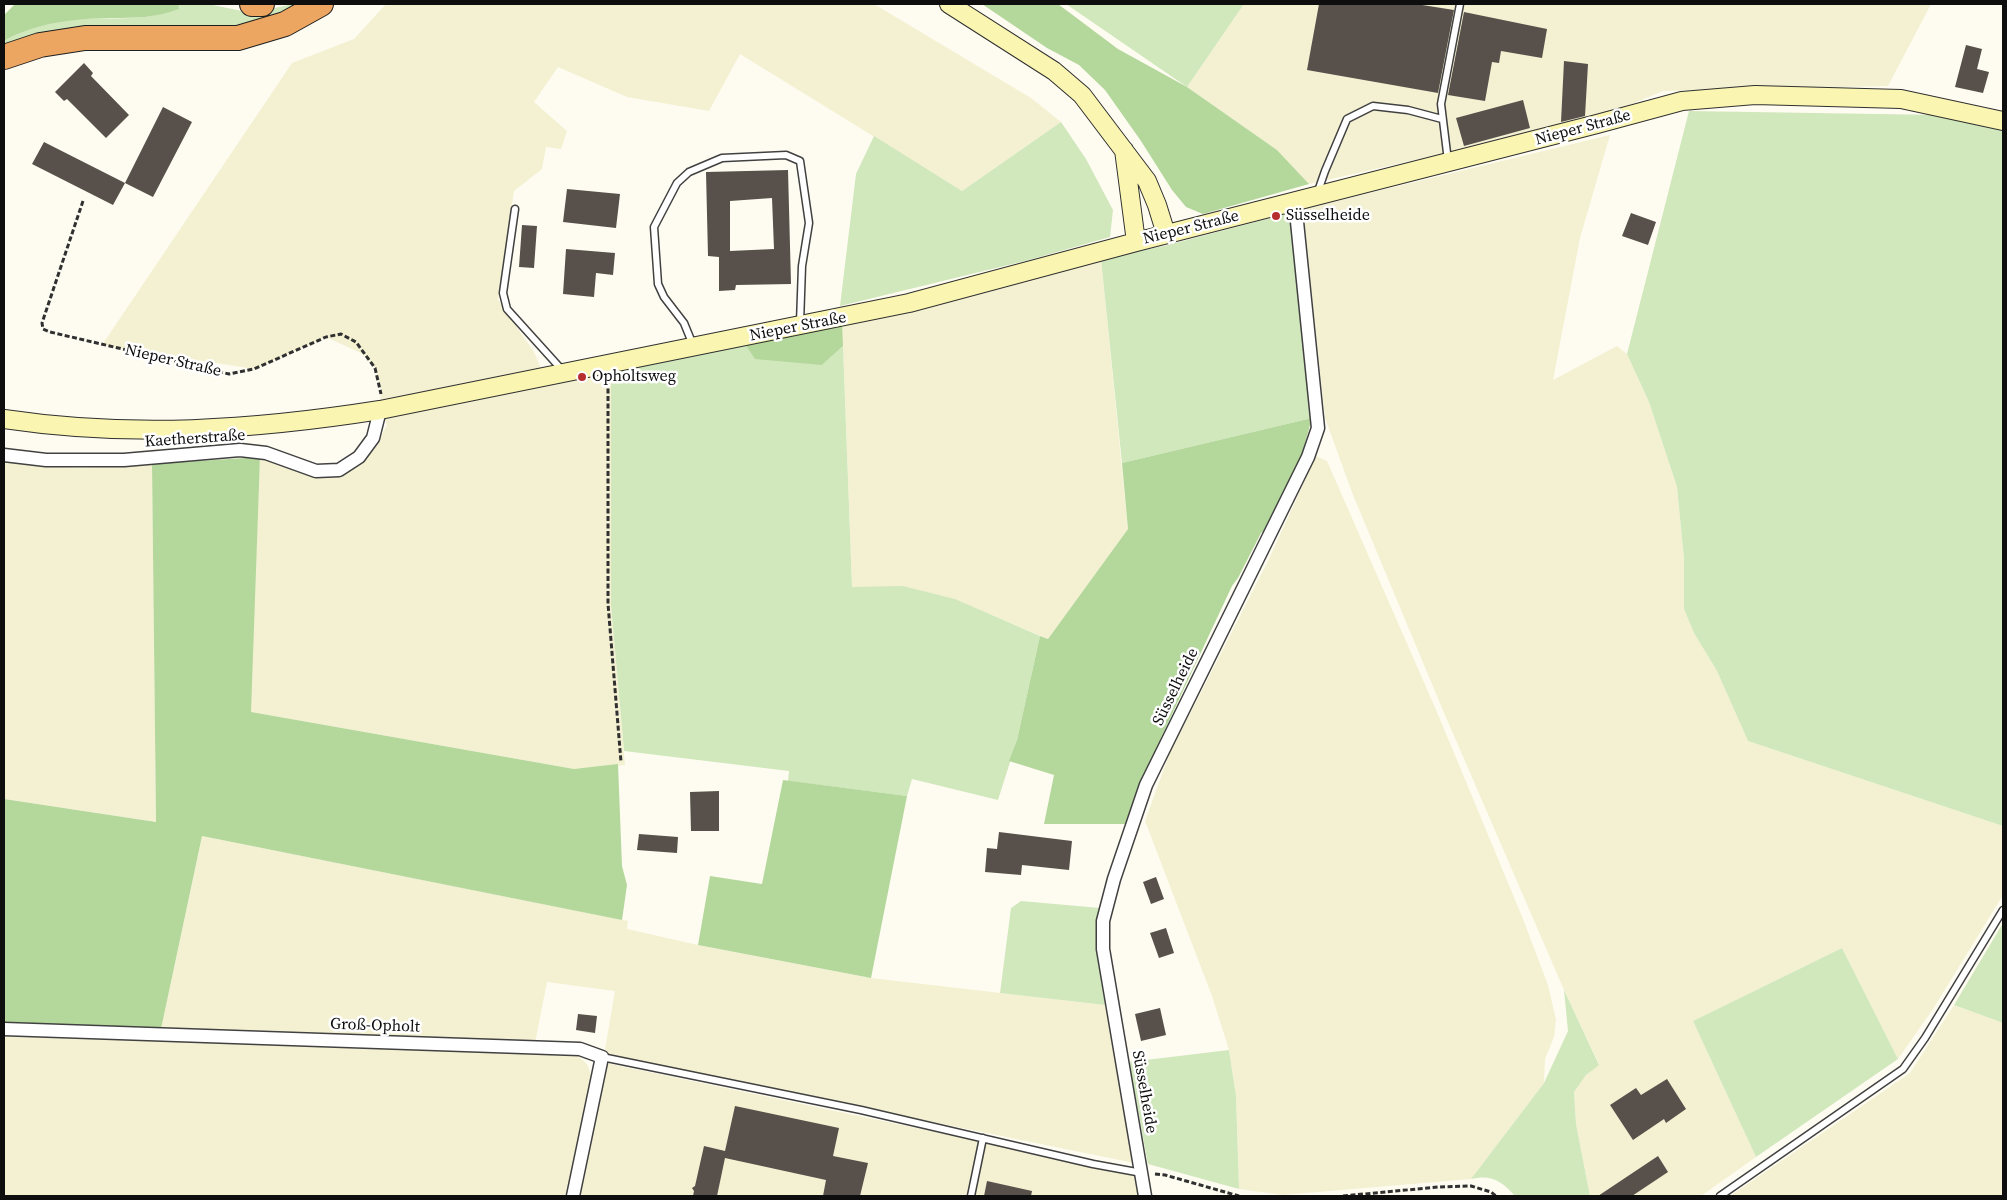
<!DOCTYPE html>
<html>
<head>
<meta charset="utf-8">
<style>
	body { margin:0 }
	#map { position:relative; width:2007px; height:1200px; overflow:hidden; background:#fefcf1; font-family:"Source Serif 4",serif }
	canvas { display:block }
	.frame { position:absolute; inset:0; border:5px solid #0e0e0e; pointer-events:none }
</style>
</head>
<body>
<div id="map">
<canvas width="2007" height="1200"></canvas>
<div class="frame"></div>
</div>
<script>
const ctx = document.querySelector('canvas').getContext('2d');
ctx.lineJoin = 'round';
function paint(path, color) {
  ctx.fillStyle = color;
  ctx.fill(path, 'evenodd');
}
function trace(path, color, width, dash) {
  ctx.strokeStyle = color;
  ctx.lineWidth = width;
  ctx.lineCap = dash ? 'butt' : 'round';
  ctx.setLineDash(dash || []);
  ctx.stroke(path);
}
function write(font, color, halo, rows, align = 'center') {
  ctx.font = font + ' "Source Serif 4",serif';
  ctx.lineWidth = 5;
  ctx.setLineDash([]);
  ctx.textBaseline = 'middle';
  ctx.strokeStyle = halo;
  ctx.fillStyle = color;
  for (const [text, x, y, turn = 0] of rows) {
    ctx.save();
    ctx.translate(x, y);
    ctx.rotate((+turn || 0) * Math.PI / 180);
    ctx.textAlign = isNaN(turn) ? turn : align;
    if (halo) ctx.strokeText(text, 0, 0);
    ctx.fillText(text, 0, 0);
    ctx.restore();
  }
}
const farmland = new Path2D(`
	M386,4H874L1031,98L1061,122L962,191L740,54L709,111L627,97L558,67L534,102L567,131L561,149L546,147L542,169L514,191L498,300L534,352L548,385L611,373V605L625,765L574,769L250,712L260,457L314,477L341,475L359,466L375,448L387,425L380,410L381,389L375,368L365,355L326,337L254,369L102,345L292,63L354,39Z
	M1244,4H1931L1888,86L1663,91L1596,119L1309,184L1277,150L1187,87Z
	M1610,135L1580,238L1553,380L1617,346L1627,354L1649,402L1677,487L1684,559V609L1694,633L1717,671L1748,741L2003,826V895L1933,1009L1898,1059L1842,948L1693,1021L1756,1157L1701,1196H1590L1576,1124L1574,1092L1586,1075L1599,1064L1564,990L1442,708L1353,495L1325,418L1304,222L1307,208Z
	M1101,259L1128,529L1048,639L954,599L903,587L852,588L842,318Z
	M1316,456L1327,461L1437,712L1523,919L1548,985L1556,1020L1554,1037L1545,1059L1544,1083L1471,1179L1283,1195L1239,1189L1236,1096L1229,1050L1212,996L1145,821L1169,755L1268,561Z
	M4,462L78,468L152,464L156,822L4,799Z
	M202,836L628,921L627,929L698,945L871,978L1105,1005L1134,1163L604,1055L615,991L547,982L535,1043L161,1029Z
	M1954,1005L2003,1023V1196H1730L1910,1073Z
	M4,1034L577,1055L587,1064L592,1078L568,1196H4Z
	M606,1063L1136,1174L1139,1196H579Z`);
const green = new Path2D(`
	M178,4H208L242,11H262L293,4H309L255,26L4,49V41C24,29 46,22 70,20C107,16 142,23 178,9Z
	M1066,4H1244L1187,87Z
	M1689,111L1940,115L2003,131V826L1748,741L1717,671L1694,633L1684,609V559L1677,487L1649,402L1627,354Z
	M1061,122L1086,159L1113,210L1110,237L1029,260L840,306L856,174L874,136L962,191Z
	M1286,214L1291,223L1312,418L1122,463L1101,259L1164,246Z
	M741,338L822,365L843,346L852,587L903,586L955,599L1040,636L1017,740L998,800L912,779L907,796L788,781L789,771L624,751L611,605V373Z
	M1021,901L1100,908L1096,947L1105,1005L1000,993L1011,908Z
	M2003,923V1023L1954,1005Z
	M1842,948L1898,1059L1756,1157L1693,1021Z
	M1564,990L1599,1065L1586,1075L1574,1092L1576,1124L1590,1196H1515C1502,1181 1491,1174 1471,1179L1544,1083L1568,1031Z
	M1229,1050L1236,1096L1239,1189L1148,1164L1129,1062Z`);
const forest = new Path2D(`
	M15,4H178L179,9C155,18 135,18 111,18C73,19 37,22 4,41V15Z
	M982,4H1058L1118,49L1187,87L1277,150L1309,184L1203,214L1186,207L1172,190L1141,141L1105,90L1079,65L1047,48Z
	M842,318L843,346L822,365L755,359L741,338Z
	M1312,418L1302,454L1267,529L1261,533L1238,578L1232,586L1138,787L1125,824H1044L1054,775L1009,761L1017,740L1040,636L1048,639L1128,529L1122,463Z
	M260,457L251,712L574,769L618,764L622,866L627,885L622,920L202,836L161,1029L4,1022V799L156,822L152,464Z
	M783,780L907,796L871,978L698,945L710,876L762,884Z`);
const building = new Path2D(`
	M1319,4H1416L1454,10L1438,93L1307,70Z
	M1464,12L1547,29L1542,58L1501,51L1499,63L1492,62L1485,101L1448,95Z
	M1966,45L1982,49L1977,69L1989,72L1983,93L1955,87Z
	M1564,61L1588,64L1585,116L1561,122Z
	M84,63L93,73L91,76L129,115L106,138L67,99L64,101L55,92Z
	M1523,100L1530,128L1464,146L1456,118Z
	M163,107L192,122L153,197L125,183Z
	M44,142L125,183L113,205L32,164Z
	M788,170L791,284L736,285L735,290L719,291V257L708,256L706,172ZM772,198L774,249L730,251V201Z
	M567,189L620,194L616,228L563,222Z
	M1631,213L1656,222L1648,245L1622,236Z
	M522,225L537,226L534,268L519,267Z
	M566,249L615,253L613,275L596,273L594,297L563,294Z
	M719,791V831H691L690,792Z
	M999,832L1072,841L1069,870L1022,865L1021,875L985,872L987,848L997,849Z
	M639,834L678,837L677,853L637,850Z
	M1156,877L1164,899L1151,904L1143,882Z
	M1166,928L1174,953L1159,958L1150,933Z
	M1160,1008L1166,1035L1141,1041L1135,1014Z
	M578,1014L597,1016L595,1033L576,1030Z
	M1667,1079L1686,1109L1666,1123L1664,1119L1633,1140L1610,1105L1636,1088L1641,1095Z
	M735,1106L839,1128L833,1156L868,1163L860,1196H823L826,1180L725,1158L717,1196H693L694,1191L692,1188L695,1186L704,1146L725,1151Z
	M1658,1156L1668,1172L1632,1196H1598Z
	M987,1181L1032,1191L1031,1196H984Z`);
const path = new Path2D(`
	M83,201L42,323L43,329L50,332L229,374L254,369L326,337L341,334L356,342L375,368L381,394
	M608,381V604L621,762
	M1155,1174L1165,1175L1239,1196
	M1343,1196L1438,1187L1471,1186L1491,1192L1496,1196`);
const lane = new Path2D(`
	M1448,161L1441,104L1460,4
	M1317,194L1325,171L1347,119L1373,106L1408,110L1442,119
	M515,209L503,293L507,309L563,371
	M693,345L684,323L664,297L658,284L654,227L677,183L689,172L722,158L786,155L800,161L809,223L802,266L800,323
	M602,1057L861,1110L1093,1164L1142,1173
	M971,1196L983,1138
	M1720,1196L1903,1069L1925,1038L2003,910`);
const street = new Path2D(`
	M4,455L46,460H124L240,450L266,453L316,471L339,470L359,457L373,438L380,410
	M4,1029L580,1049L602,1057L573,1196
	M1145,1196L1103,949V921L1114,879L1146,785L1308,457L1318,428L1295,202`);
const secondary = new Path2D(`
	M949,4L1054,71L1082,95L1147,181L1157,205L1166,234
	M1124,150L1136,242
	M4,419C132,438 253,430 380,410L909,303L1136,242L1597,124L1682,101L1755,95L1901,99L2003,121`);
const highway = new Path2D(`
	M252,4H262
	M4,57L40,45L85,38H238L285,24L321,4`);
const markers = [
	[1276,216,5,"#b72e2f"],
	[582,377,5,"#b72e2f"]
];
const streetNames = [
	["Nieper Straße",1583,128,-15],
	["Nieper Straße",1191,228,-14],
	["Nieper Straße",798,327,-11],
	["Nieper Straße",173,361,13],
	["Kaetherstraße",195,439,-4],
	["Süsselheide",1176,687,-64],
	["Groß-Opholt",375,1026,2],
	["Süsselheide",1144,1092,80]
];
const poiNames = [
	["Süsselheide",1286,216],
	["Opholtsweg",592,377]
];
paint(farmland, '#f3f1d2');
paint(green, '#d1e7bc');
paint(forest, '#b4d79c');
paint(building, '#57504b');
trace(lane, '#414141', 9);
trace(street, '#414141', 15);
trace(secondary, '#303030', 20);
trace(highway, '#1f1f1f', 26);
trace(path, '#303030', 3, [5, 2.5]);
trace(lane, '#fff', 6);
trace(street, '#fff', 12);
trace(secondary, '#faf5b0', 18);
trace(highway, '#eca661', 24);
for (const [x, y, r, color] of markers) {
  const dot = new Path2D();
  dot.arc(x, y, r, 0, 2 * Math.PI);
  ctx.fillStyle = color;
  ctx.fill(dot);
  trace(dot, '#fff', 2);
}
write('16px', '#0e0e0e', '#fff', streetNames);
write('16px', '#0e0e0e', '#fff', poiNames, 'left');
</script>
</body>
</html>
